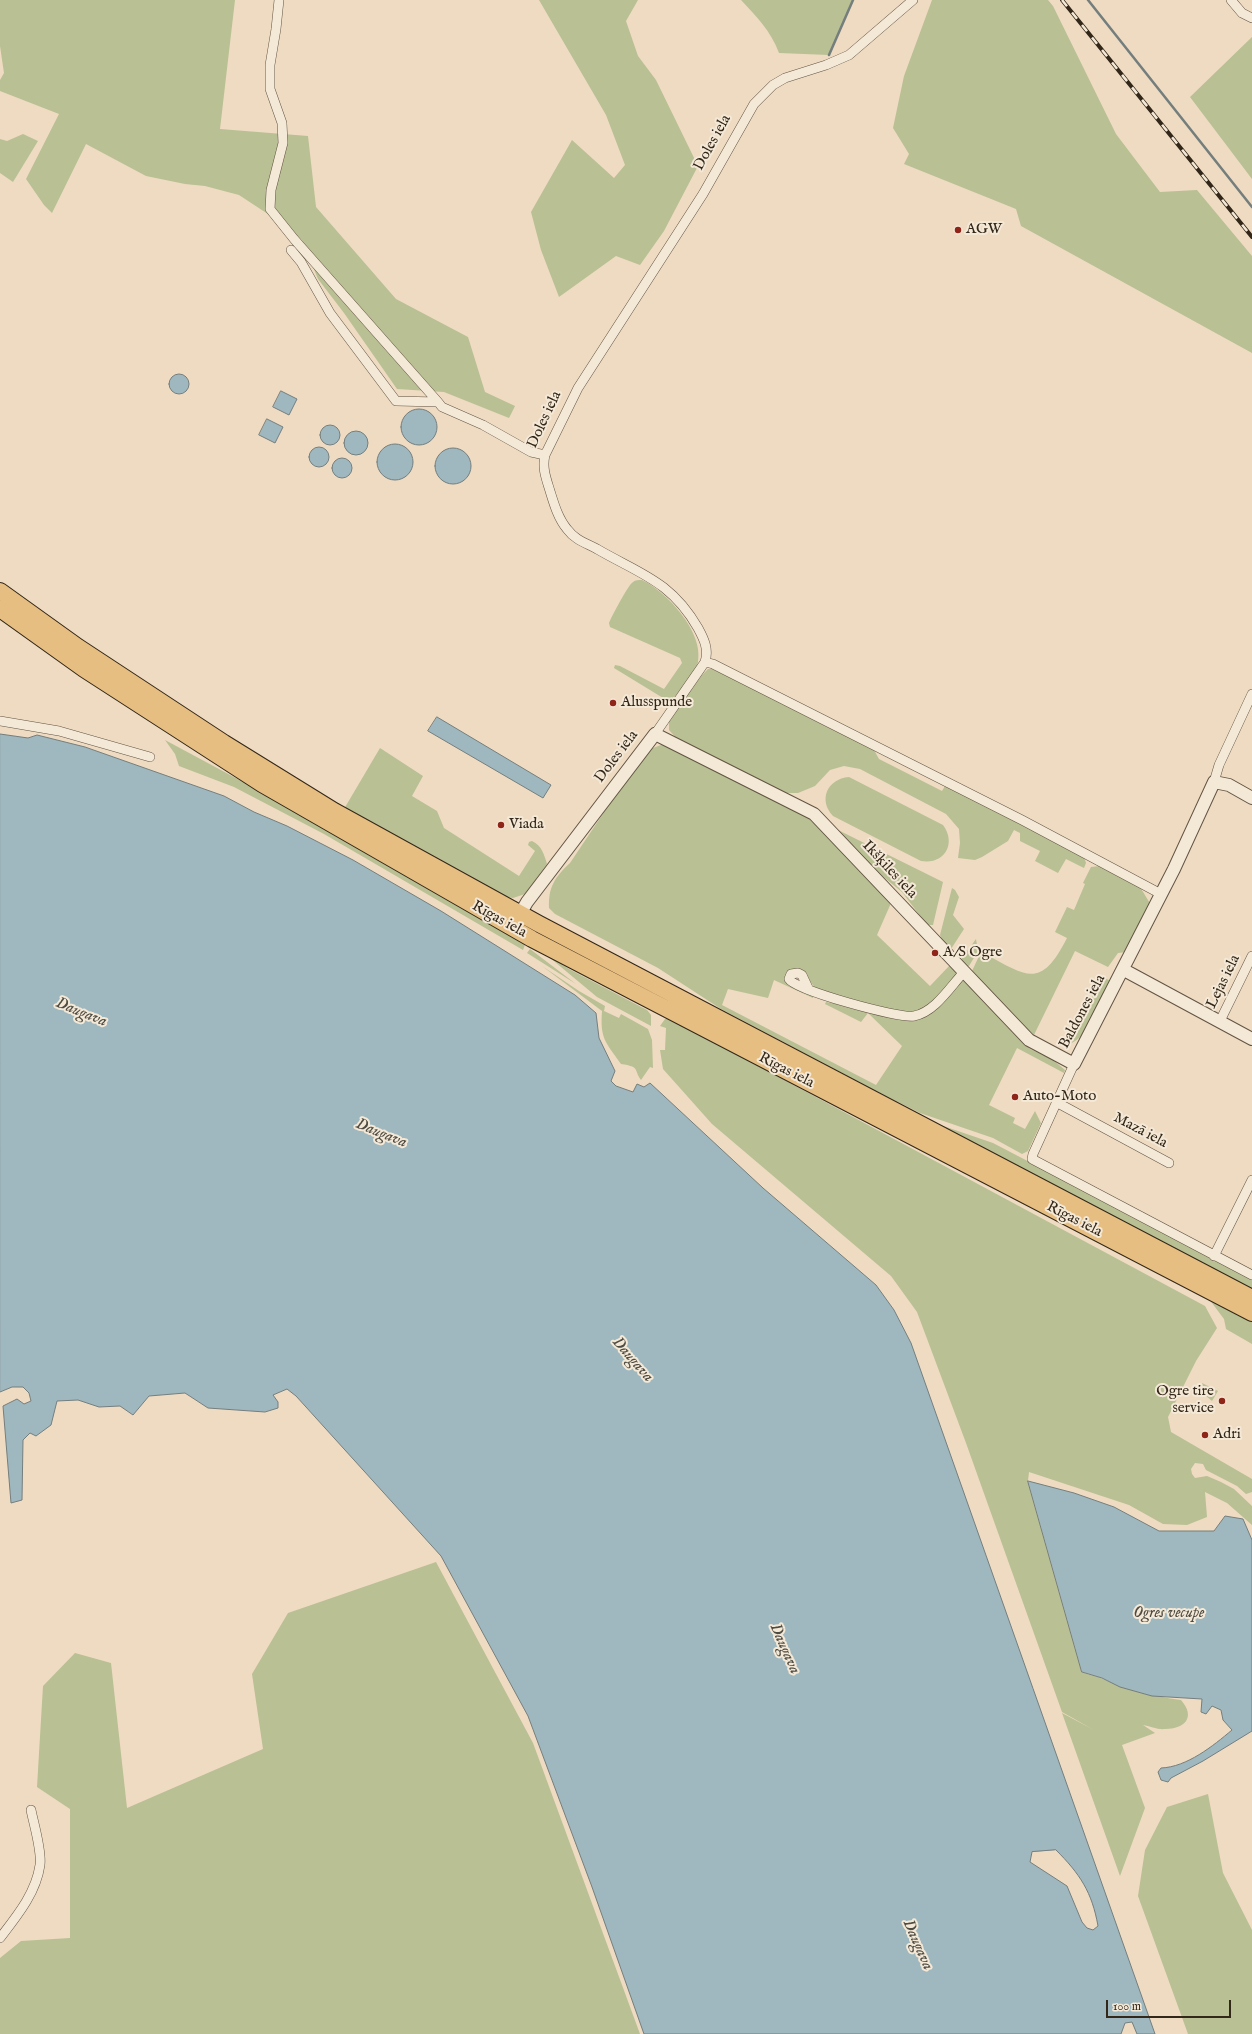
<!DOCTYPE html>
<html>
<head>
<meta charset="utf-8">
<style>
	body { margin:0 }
	#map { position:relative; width:1252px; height:2034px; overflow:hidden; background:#eedbc2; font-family:"IM FELL English",serif }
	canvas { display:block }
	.scale { position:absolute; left:1106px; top:2000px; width:125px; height:18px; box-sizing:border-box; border:2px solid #332719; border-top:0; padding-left:5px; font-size:12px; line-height:14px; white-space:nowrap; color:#332719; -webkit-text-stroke:3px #f4e8d7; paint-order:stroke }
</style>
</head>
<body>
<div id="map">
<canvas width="1252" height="2034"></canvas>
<div class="scale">100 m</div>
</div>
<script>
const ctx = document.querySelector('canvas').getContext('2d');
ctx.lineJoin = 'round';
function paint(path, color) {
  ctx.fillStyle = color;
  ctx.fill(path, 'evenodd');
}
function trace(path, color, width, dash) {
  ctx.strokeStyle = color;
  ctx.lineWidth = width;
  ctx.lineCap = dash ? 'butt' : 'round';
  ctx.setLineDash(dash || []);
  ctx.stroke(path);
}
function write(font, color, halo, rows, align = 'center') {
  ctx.font = font + ' "IM FELL English",serif';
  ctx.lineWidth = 4;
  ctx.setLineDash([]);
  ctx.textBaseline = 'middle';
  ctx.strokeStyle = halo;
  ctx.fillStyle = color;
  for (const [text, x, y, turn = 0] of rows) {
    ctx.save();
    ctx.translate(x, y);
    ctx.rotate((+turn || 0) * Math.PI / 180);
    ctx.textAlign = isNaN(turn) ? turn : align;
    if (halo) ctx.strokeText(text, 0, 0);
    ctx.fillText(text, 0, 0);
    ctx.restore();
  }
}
const green = new Path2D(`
	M0,0H235L220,129L308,136L316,207L396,299L468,337L485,392L515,406L509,418L444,392L397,389L344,313L318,279L302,240L274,218L239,195L205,186L185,184L146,176L86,144L52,213L44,205L26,179L59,114L0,91V80L4,73L0,46Z
	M539,0H638L626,21L638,56L656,80L698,166L664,231L640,265L616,256L559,297L541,250L531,212L572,140L614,178L625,165L606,115Z
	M741,0H853L829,55L779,53C771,31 756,16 741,0Z
	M932,0H1048L1053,6L1116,134L1160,192L1197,190L1252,256V353L1021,226L1016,209L904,164L909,154L893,128L904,76Z
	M1252,37V179L1190,97Z
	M23,134L38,141L13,182L0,173V139L7,141Z
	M642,580C667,592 704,632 698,662C695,675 680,690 672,700L668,701L614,668L615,665L620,666L664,689L682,663L680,658L610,627L609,623C612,616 628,585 633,582C635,580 639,580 642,580Z
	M708,669H712L723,674L874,750L879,759L942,791L945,786L1006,816L1084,857L1086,863L1084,868L1066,859L1058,873L1035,861L1040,851L1020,841V833L1014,830L1008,841L982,857L975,860L958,858L960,843L959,829L946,814L860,769L844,766L830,770L815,786L798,793H785L678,740L669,730V719L702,675Z
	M165,740L284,804L394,869L526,942L523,950L324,834L234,787L179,766L175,754Z
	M661,745L670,746L807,815L891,903L877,935L930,986L950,965L956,973L955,978C941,993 932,1009 911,1014L830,995C826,994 821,992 818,990C807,982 807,967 790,970L785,976V981L814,995L813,998L774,980L768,998L728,989L722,1005L876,1085L902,1046L868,1013L861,1022L825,1004L826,1002L858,1007L891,1016L914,1019L931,1012L959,981H967L1030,1049L1052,1059L1065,1070L1064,1073L1017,1048L989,1105L1015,1118L1013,1123L1025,1129L1035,1111L1041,1123L1028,1151L1022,1154L993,1138L920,1113L874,1090L721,1009L658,968L555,914L549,908C548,887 555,877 570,863L645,751Z
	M380,748L423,776L412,796L437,811L444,828L519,876L535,851L528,845L529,842L532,841C542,846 544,854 547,864L525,894L513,898L498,895L344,809Z
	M849,777L943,825C957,844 944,865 921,861L833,816C818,800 827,779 849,777Z
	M834,828L943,882L933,925H927L902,892L876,871Z
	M1100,866L1140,887L1151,905L1127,952L1118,953L1108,967L1075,951L1033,1037L978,978L972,971L980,954H985C1028,977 1041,989 1067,938L1055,932L1067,907L1074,910L1085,884L1083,883L1091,867Z
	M952,888L955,890L959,897L953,915L964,929L951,949L944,944L940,935Z
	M976,939L978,951L969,966L966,967L962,962V958Z
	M530,949L576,984L527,953Z
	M543,952L569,969L647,1010L651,1015V1026L597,997Z
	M542,966L579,991L605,1006L604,1011L619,1018L621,1014L648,1029L652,1040L653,1068L650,1067L641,1080C633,1069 641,1067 621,1064C605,1041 600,1039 602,1011Z
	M1102,977L1111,981C1100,1003 1089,1043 1062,1046L1069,1031L1074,1033Z
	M665,1019H670L680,1024L1205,1306L1217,1328L1196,1361L1168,1417L1171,1432L1252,1479V1492L1246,1494L1237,1486L1206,1470L1203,1464L1195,1463L1191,1469L1192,1474L1195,1478L1207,1476L1221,1482L1234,1489L1252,1506V1525L1227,1503L1205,1492L1207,1517L1187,1525L1163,1524L1129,1505L1029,1472L1028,1481L1082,1672C1089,1675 1097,1676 1103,1679C1131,1690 1151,1696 1181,1700C1196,1717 1185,1729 1165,1729C1158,1730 1150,1726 1143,1725L1155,1733L1122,1745L1145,1808L1120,1876L1062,1713L1094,1730L1062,1712L966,1443L917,1312L891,1276L712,1124L663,1069L660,1050H665L666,1028L660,1026Z
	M917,1117L993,1143L1252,1278V1290Z
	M1209,1299L1252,1322V1344L1226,1329L1224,1319Z
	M1202,1383L1218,1391L1212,1401L1206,1396Z
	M436,1562L533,1743L640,2034H0V1958L21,1941L70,1938V1809L37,1787L43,1686L75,1653L111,1663L127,1808L263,1749L252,1674L288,1613Z
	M1208,1794L1223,1873L1252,1930V2034H1188L1138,1896L1145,1850L1167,1807Z`);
const water = new Path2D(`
	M169 384a10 10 0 1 1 20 0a10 10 0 1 1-20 0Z
	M281,391L297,399L289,415L273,407Z
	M401 427a18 18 0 1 1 36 0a18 18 0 1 1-36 0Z
	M267,419L283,427L275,443L259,435Z
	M320 435a10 10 0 1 1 20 0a10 10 0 1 1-20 0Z
	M344 443a12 12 0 1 1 24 0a12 12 0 1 1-24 0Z
	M377 462a18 18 0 1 1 36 0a18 18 0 1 1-36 0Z
	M309 457a10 10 0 1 1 20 0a10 10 0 1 1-20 0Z
	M435 466a18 18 0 1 1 36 0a18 18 0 1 1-36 0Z
	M332 468a10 10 0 1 1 20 0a10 10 0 1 1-20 0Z
	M437,717L551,785L543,798L428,731Z
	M0,734L28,738L37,735L85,747L224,796L254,812L287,826L353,860L441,911L575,995L596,1013L599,1038L615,1071L611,1081L616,1086L633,1092L637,1084L644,1087L650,1083L763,1188L876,1285L894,1310L911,1343L1155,2034H1137L1132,2022L1125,2023L1121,2034H644L592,1887L528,1716L441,1556L296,1396L287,1389L273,1395L278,1402V1408L265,1412L208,1408L185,1393L149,1396L133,1415L120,1406L99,1407L78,1400L57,1401L51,1425L36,1436L30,1433L23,1440L22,1500L11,1503L3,1406L17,1399L24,1404L31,1401L29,1393L23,1387H12L0,1392ZM1056,1850C1080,1874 1092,1892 1098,1926L1093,1930L1087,1928L1082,1922L1067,1886L1030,1862L1032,1852Z
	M1028,1481L1074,1493L1114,1507L1159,1531H1214L1225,1516L1243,1519L1252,1540V1731L1203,1761L1171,1778L1168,1782L1161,1780L1158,1772L1161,1768C1187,1767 1213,1746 1232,1730L1223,1720L1221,1710L1212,1706L1206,1714L1201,1712L1202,1699L1152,1696L1120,1687L1102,1678L1082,1672Z`);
const stream = new Path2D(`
	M1088,0L1252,207
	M829,55L853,0`);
const minor = new Path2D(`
	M279,0L276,29L270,65V89L282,123L283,143L271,190L270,209L294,239L438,402
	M1231,0L1242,13L1252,18
	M291,250L301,262L330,313L396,401L438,402L442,407L483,425L531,452L545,455
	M705,662L713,664L1022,820L1161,894
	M0,721L59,731L150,757
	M655,734L705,662C709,649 704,639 698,628C671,581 640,574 597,549C586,543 575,540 567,529C558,518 554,504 550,491C546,478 542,468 545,455L578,388L703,194L754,104L773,85L785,78L826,65L849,55L913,0
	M1214,782L1219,765L1252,694
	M809,990L802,975L798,973L791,974L789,979C795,990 900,1019 914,1016C935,1012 950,987 964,972
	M1220,1021L1252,956
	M1074,1064L1033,1154L1032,1159L1252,1275
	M1056,1102L1169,1163
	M1214,1256L1252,1180
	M0,1938C17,1916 36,1893 40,1865C42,1851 34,1825 31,1810`);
const tertiary = new Path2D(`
	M516,921L527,902L655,734L814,814L1029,1040L1074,1064L1174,869L1214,782L1229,785L1252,798
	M1124,970L1252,1039`);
const trunk = new Path2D(`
	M0,591L78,647L224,743L334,811L539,924L1252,1298
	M0,609L84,669L262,784L532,939L1252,1313`);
const rail = new Path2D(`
	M1062,0L1252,237`);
const markers = [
	[958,230,4,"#8f2418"],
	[613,703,4,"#8f2418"],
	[501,825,4,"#8f2418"],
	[935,953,4,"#8f2418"],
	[1015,1097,4,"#8f2418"],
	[1222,1401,4,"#8f2418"],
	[1205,1435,4,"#8f2418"]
];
const streetNames = [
	["Doles iela",713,143,-61],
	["Doles iela",545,420,-65],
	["Doles iela",617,757,-53],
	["Ikšķiles iela",889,870,47],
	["Rīgas iela",499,920,29],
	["Lejas iela",1224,982,-64],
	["Baldones iela",1083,1012,-62],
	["Rīgas iela",786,1071,27],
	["Mazā iela",1140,1131,28],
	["Rīgas iela",1074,1220,27]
];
const poiNames = [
	["AGW",966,230],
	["Alusspunde",621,703],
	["Viada",509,825],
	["A/S Ogre",943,953],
	["Auto-Moto",1023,1097],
	["Ogre tire",1214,1392,"right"],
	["service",1214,1409,"right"],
	["Adri",1213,1435]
];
const waterNames = [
	["Daugava",81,1013,22],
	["Daugava",381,1134,22],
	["Daugava",632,1360,49],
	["Ogres vecupe",1169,1614],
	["Daugava",784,1649,66],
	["Daugava",917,1945,66]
];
paint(green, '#b9c093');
paint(water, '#9fb8bf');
trace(water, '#747e7d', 1);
trace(stream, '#747e7d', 2.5);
trace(minor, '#625443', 10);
trace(tertiary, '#625443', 14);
trace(trunk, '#332719', 18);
trace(minor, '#f4e8d7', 9);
trace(tertiary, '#f4e8d7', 12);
trace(trunk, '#e7be81', 16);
trace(rail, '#332719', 4);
trace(rail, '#f4e8d7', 2.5, [8]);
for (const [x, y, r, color] of markers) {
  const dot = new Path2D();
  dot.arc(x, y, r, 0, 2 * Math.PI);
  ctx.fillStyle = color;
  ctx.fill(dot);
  trace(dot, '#f4e8d7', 1.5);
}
write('15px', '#332719', '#f4e8d7', streetNames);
write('15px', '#332719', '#f4e8d7', poiNames, 'left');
write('italic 16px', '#4e4b42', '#f4e8d7', waterNames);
</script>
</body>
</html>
